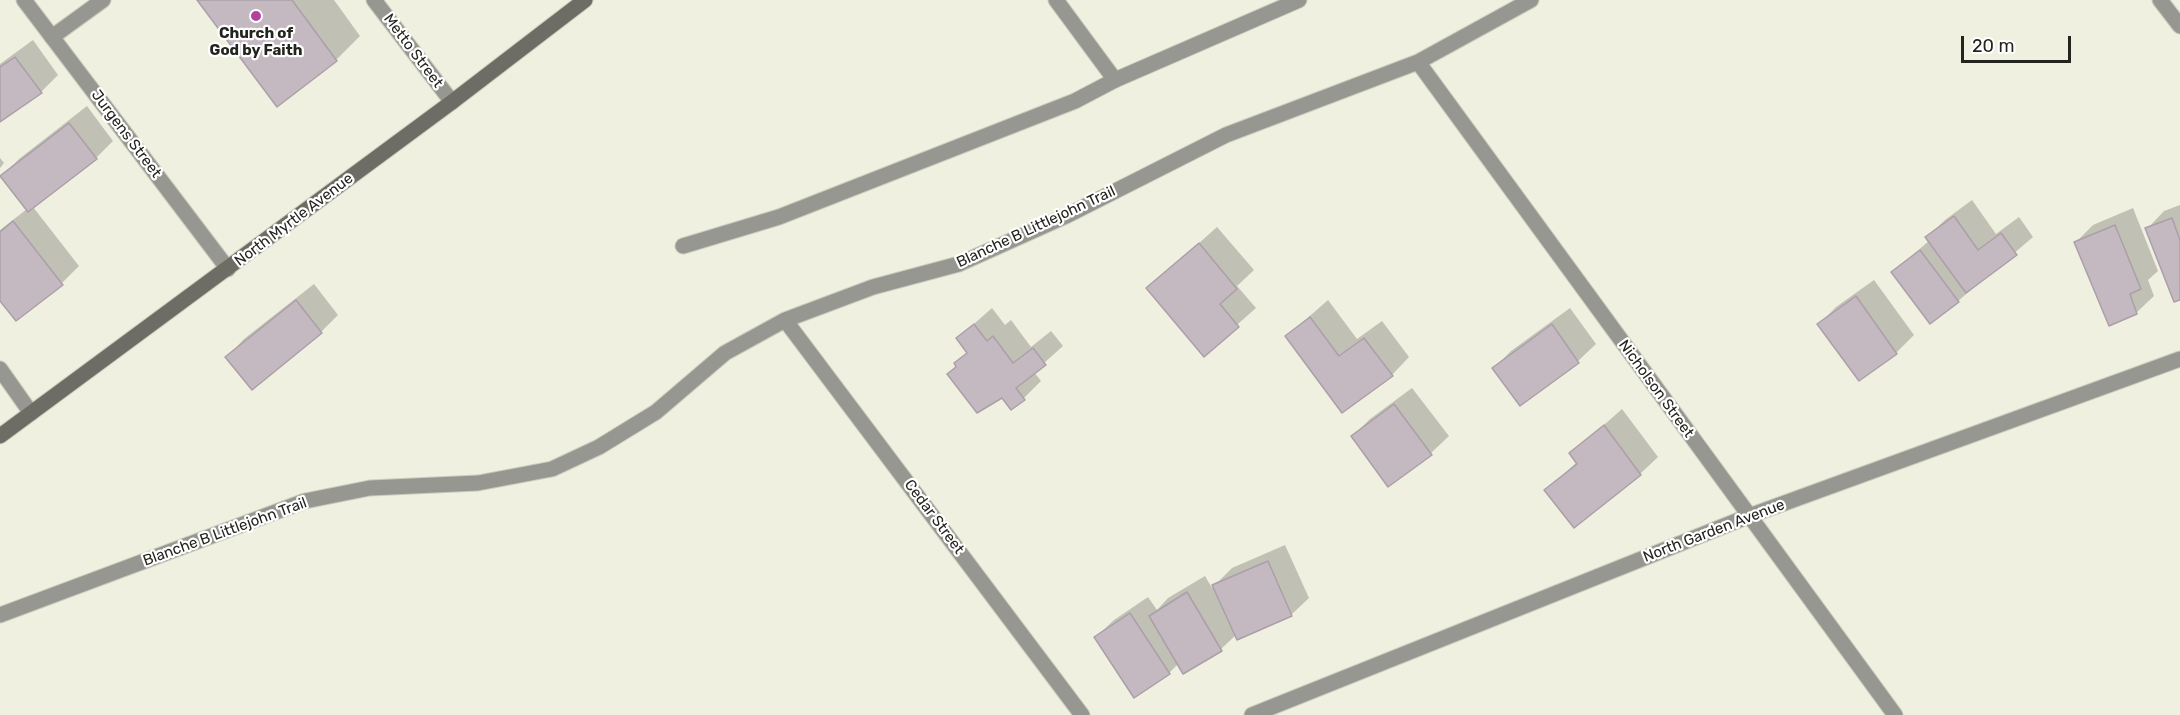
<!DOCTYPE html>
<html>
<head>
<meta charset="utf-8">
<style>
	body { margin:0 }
	#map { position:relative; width:2180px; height:715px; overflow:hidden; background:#f0f0e1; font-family:Rubik,sans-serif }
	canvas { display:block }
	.scale { position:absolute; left:1961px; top:36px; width:110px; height:27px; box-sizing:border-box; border:3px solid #24241f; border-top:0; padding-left:8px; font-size:18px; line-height:21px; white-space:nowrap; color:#24241f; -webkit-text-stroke:4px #fff; paint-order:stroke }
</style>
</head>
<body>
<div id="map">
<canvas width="2180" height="715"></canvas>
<div class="scale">20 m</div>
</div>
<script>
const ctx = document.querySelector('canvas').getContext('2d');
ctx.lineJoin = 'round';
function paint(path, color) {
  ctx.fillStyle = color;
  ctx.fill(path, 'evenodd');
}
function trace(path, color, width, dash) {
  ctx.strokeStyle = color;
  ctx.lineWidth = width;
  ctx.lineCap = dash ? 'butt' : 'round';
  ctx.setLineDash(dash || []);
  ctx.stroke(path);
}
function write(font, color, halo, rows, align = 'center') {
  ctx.font = font + ' Rubik,sans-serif';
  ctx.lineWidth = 4.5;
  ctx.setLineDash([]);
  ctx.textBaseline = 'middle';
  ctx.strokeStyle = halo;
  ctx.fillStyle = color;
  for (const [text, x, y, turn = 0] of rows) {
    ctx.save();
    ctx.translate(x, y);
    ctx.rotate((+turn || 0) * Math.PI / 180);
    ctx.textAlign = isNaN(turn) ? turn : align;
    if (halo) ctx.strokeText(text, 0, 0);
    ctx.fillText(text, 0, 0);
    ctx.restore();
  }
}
const shadow = new Path2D(`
	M199,0H334L360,36L336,60L277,105Z
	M33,40L58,75L41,92L0,120V64Z
	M87,106L113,141L96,158L33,207L79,266L62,283L0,298V230L27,209L2,176L19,159Z
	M0,158L4,163L0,168Z
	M1972,200L1996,234L2019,217L2033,237L1958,301L1893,272L1930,240L1927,237L1945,220Z
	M2180,205V298L2147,229L2164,211Z
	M2133,208L2158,271L2148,280L2154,296L2136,313L2076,242L2093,225Z
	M1217,227L1254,270L1237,286L1256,308L1204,354L1148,289Z
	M1874,280L1914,335L1896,353L1859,379L1819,324L1836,307Z
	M314,284L338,315L321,332L227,357L244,339Z
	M1328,300L1357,339L1382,321L1409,357L1392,375L1342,411L1287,336Z
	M992,308L1005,325L1011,320L1031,347L1051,331L1063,346L1034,372L1041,381L1024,398L1003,396L949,374L968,351L958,338Z
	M1570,308L1596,344L1578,361L1520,404L1494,368L1511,351Z
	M1412,388L1449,436L1431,453L1389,485L1353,436L1370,419Z
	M1622,409L1658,457L1640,474L1574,526L1546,490L1577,462L1571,454Z
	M1285,545L1309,598L1291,615L1236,635L1221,649L1184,672L1179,663L1169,673L1096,637L1114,620L1148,597L1157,610L1168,598L1205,576L1212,588L1232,568Z`);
const building = new Path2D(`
	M197,0H292L337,61L277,107Z
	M15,57L42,93L0,122V67Z
	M69,123L97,159L28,212L0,176Z
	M1954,216L1978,250L2001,233L2017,255L1966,293L1925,237Z
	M2172,218L2180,240V300L2174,302L2145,228Z
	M13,221L63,285L16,321L0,301V232Z
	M2115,225L2141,289L2130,294L2137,314L2109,326L2074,242Z
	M1199,243L1237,289L1220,304L1239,327L1204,357L1146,288Z
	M1920,250L1959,302L1930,324L1891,272Z
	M1856,296L1897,354L1859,381L1817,324Z
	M296,300L322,333L252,390L225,357Z
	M1310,317L1339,356L1364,338L1393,376L1342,413L1285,336Z
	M974,324L987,341L993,336L1013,363L1033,348L1046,365L1016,388L1025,400L1011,410L1002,398L977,413L947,374L956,367L954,363L967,353L956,338Z
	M1552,324L1579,363L1520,406L1492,368Z
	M1394,404L1432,455L1388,487L1351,436Z
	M1604,425L1641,475L1574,528L1544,490L1577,464L1569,453Z
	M1268,561L1292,616L1237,640L1212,585Z
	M1187,592L1222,651L1183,674L1149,616Z
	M1130,613L1170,674L1134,698L1094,637Z`);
const service = new Path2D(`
	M52,37L103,0
	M683,246L779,217L1075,101L1115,80`);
const minor = new Path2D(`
	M24,0L228,269
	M374,0L452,102
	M1056,0L1115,80L1299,0
	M1418,62L1895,715
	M785,320L1082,715
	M0,369L31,413
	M0,615L305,501L370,488L478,483L552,469L599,447L656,412L725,353L785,320L873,287L959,264L1066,216L1226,135L1418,62L1531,0
	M1252,715L1749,516L2180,359`);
const tertiary = new Path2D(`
	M2160,0L2180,26`);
const secondary = new Path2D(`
	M0,436L452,102L585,0`);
const markers = [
	[256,16,6,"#b142a0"]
];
const poiNames = [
	["Church of",256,34],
	["God by Faith",256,51]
];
const streetNames = [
	["Metto Street",413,51,53],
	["Jurgens Street",126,134,53],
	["North Myrtle Avenue",294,220,-37],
	["Blanche B Littlejohn Trail",1036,227,-25],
	["Nicholson Street",1656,389,54],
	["Cedar Street",934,517,53],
	["North Garden Avenue",1714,531,-21],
	["Blanche B Littlejohn Trail",225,532,-20]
];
paint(shadow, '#0003');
paint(building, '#c4b8c1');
trace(building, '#ab9fa8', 1.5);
trace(service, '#cbcbbe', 17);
trace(minor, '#cbcbbe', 17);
trace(tertiary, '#cbcbbe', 17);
trace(secondary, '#cbcbbe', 17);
trace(service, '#979791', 15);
trace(minor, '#979791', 15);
trace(tertiary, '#979791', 15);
trace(secondary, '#6e6d65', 15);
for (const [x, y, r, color] of markers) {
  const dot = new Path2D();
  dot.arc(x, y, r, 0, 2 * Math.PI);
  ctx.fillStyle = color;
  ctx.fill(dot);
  trace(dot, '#fff', 2);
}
write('bold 15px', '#24241f', '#fff', poiNames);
write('15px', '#24241f', '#fff', streetNames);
</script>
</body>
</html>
